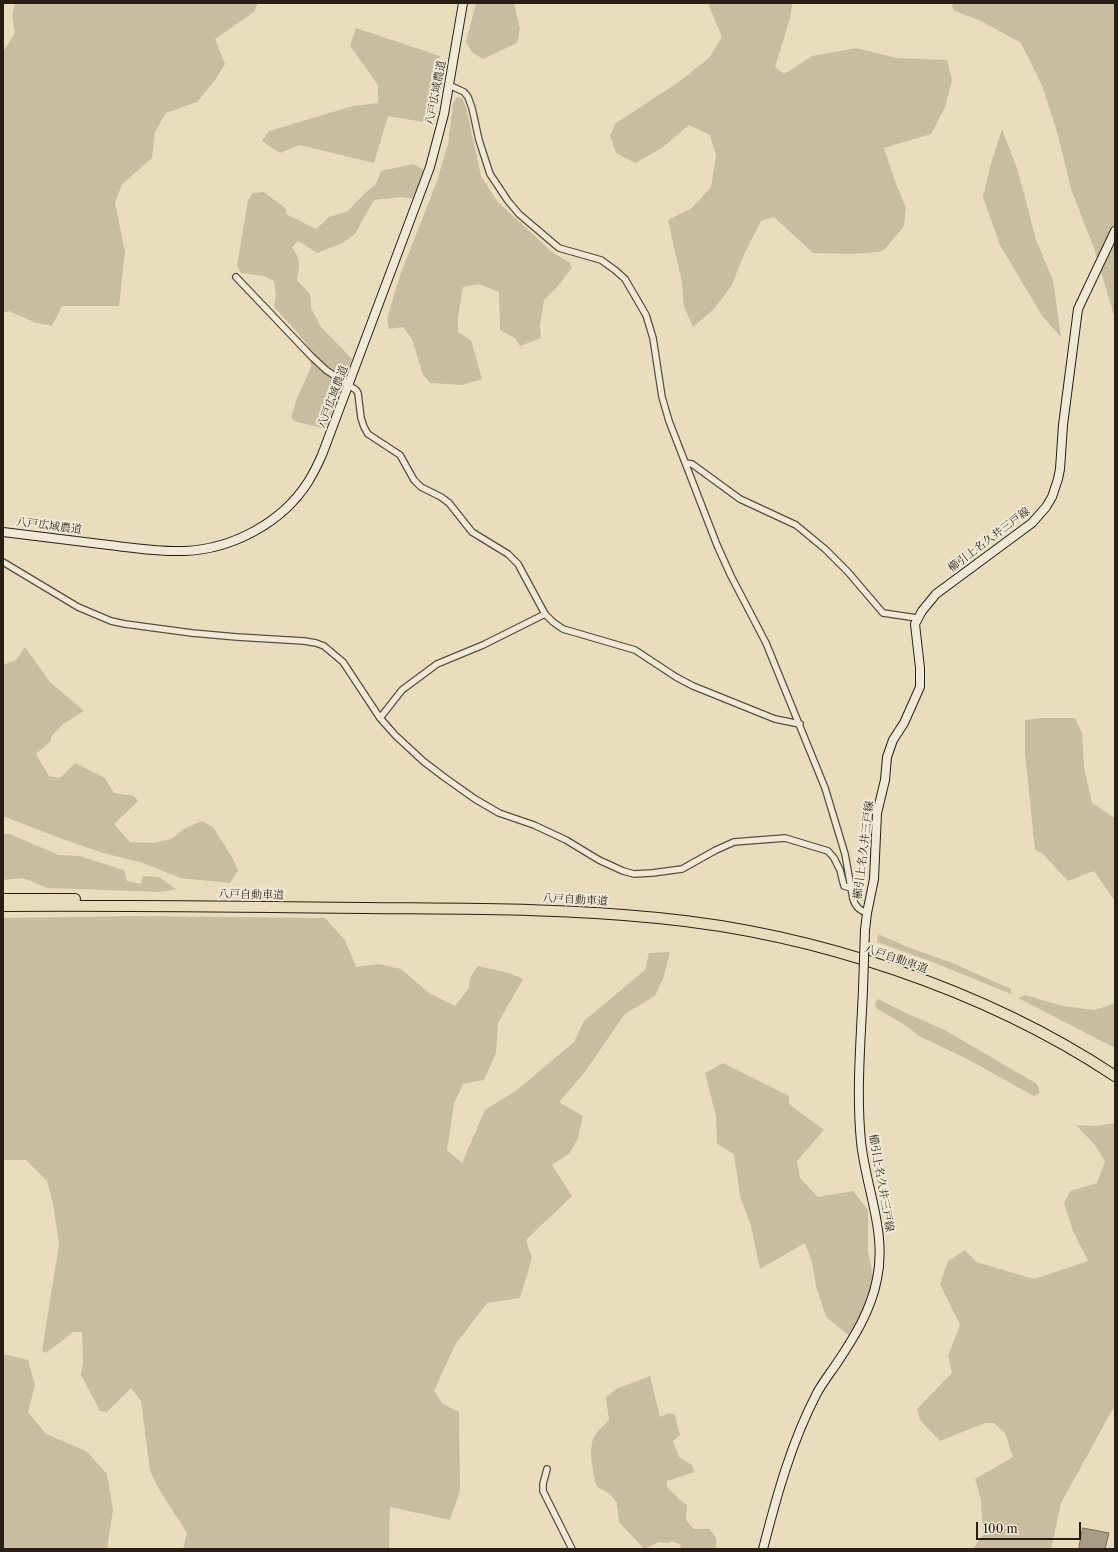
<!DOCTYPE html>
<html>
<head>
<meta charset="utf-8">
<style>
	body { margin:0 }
	#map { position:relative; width:1118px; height:1552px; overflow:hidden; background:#eaddbe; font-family:"Libre Caslon Text",serif }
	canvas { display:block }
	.frame { position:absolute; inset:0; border:4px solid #291e13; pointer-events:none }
	.scale { position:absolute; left:976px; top:1522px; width:105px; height:18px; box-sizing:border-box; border:2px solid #291e13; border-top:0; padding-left:5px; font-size:12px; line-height:14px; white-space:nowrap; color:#291e13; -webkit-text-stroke:3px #f1e9d5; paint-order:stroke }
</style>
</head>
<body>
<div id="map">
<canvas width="1118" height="1552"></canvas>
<div class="frame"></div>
<div class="scale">100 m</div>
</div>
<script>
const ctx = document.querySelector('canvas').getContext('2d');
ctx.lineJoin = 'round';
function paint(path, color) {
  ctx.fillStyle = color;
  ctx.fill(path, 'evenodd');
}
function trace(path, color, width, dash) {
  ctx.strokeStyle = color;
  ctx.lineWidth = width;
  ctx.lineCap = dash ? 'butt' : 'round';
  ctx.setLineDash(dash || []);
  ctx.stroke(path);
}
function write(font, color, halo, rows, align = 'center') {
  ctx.font = font + ' "Libre Caslon Text","Noto Serif JP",serif';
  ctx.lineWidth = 4;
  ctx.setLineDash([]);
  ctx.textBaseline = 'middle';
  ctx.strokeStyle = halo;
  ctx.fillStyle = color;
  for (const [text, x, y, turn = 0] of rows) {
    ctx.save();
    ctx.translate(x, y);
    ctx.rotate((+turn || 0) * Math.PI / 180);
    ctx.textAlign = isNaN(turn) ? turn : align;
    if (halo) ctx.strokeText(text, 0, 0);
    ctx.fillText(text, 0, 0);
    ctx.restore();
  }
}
const green = new Path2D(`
	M15,3H258L254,12L215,39L225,64L215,80L197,102L166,113L155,132L152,158L122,184L115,203L125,252L119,306H62L52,326L36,323L9,311L3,313V52L15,33L12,15Z
	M476,3H514L520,29L517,43L483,59L472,52L466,42Z
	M708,3H792L791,15L775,67L784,74L812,56L856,48L897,58L947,60L952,80L945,107L931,134L884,148L896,184L906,208L904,226L885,249L879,252L850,254L813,253L774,217L761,221L744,254L732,285L714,309L693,327L684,307L682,283L668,220L692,208L711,187L716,156L710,135L689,125L662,148L635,163L616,153L610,135L616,123L680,81L709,58L722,37Z
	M952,3H1115V319L1094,248L1071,189L1058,135L1043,88L1021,43L983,22L953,10Z
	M356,28L440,56L429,123L388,116L374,163L300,145L280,153L262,141L269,131L353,106L378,103V85L350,46Z
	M457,97L462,98L466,107L481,176L497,201L553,253L569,262L572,268L558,286L544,300L540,326L541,338L520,346L515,338L500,330L499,292L479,284L463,287L458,317V332L471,340L482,379L462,385L430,383L423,375L412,339L403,327L389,329L387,320L393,298L401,273L437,181L448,144L453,104Z
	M1002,129L1018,171L1036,240L1053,280L1061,337L1042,316L1000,245L983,197L990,167Z
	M413,164L424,170L413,199L402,197L374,200L355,234L343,243L317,253L298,241L292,247C301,260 300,265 297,280L310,294L311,308L321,327L352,359L326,426L321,428L294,421L291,417L297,398L311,367L308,346L296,331L274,307L276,296L274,281L264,276L241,273L237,266L248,200L253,193L264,192L286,209V214L316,229L329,217L348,211L365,193L376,184L381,171Z
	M25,647L50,682L84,711L63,724L51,737V741L36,754L49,776L60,778L75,763L105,778L114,793L134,796L138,801L114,824L130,842L153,843L171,839L184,829L202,821L213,827L232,857L238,871L230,883L180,878L143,863L103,853L57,837L3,816V665L17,659Z
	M1039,718H1075L1082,733L1084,767L1092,803L1115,818V901L1094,871L1068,881L1042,853L1035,850L1025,754V720Z
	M3,834H10L59,855L79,856L124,870L127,881L141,884L143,876L159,877L176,889L161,892L48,888L23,878L3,880Z
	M137,916L325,918L345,940L356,967L378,964L401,969L429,993L455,1006L469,988L470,978L478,966L509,973L523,979L498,1023L496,1053L484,1080L463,1084L454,1104L447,1150L462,1163L485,1110L517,1090L574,1042L584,1021L645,970L649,953L670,952L663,979L655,996L625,1014L584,1073L559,1102L583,1116L578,1138L570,1153L552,1165L572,1196L526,1240L532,1258L520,1298L487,1303L455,1345L434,1391L443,1404L459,1412L460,1491L450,1520L390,1507L389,1549H183L187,1533L160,1491L150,1471L141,1401L131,1388L107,1412L100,1411L81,1375L83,1362L82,1332H73L46,1353L42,1351L59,1244L53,1203L47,1181L26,1160H3V918Z
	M878,934L905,946L950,962L1011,989V994L930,961L877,942Z
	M1025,995L1063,1006L1095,1010L1115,1003V1048L1018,998Z
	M878,999L906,1013L943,1029L1037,1084L1040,1093L1034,1096L967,1059L919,1036L905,1025L876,1008L875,1003Z
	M723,1063L789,1096V1104L824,1130L797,1161L800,1178L818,1197L853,1191L868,1210V1251L874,1281L870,1315L859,1339L847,1334L826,1317L816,1286L812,1262L805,1243L760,1269L751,1226L740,1196L734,1154L717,1144L716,1117L705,1073Z
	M1115,1123V1405L1061,1503L1051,1549H973L983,1535L981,1500L975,1479L1013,1457L1005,1433L994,1423H985L940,1441L920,1420L917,1409L952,1373L948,1356L960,1325L940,1284L948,1261L965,1250L976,1262L1034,1279L1088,1261L1073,1231L1064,1203L1070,1191L1097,1183L1105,1161L1094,1144L1076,1125L1095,1126Z
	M3,1354L28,1360L35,1385L28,1412L46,1434L86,1451L107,1474L113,1510L107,1549H3Z
	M650,1376L660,1417L669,1413L675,1415L680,1435L673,1441L679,1457L692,1465L694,1472L667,1481V1487L679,1499L687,1505L686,1520L694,1529H709C715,1536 719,1540 715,1549H681L680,1544L671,1541L669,1543L659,1542L644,1549L619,1522L617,1503L610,1494L597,1487C593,1474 588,1450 594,1437C597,1431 605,1425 609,1420L606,1397L618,1388Z`);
const water = new Path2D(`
	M1083,1528L1109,1533L1105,1549H1079Z`);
const street = new Path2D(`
	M449,85L464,92L468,97L472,108L479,140L490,174L508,201L519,214L559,248L601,260L615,270L625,279L646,315L653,338L662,397L669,421L717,545L731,576L766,643L825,788L845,854L853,899C856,907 859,910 867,913
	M236,277L312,357L326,370L356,390L358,393L361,418L364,427L368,434L400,455L414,480L421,487L441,497L449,503L472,532L508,554L518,564L545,614L553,622L563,629L635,650L676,677L693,686L775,719L800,724
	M686,463L692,464L740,499L796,525L825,549L848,572L883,613L917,618
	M3,562L78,607L111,621L125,624L192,633L237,637L304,641L316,643L324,646L343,662L380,718L395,735L423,761L444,777L475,799L499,813L534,825L566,840L599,860L623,871L634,874L652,873L682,869L716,850L734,842L785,838L828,851L834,858L840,870L844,886L851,888
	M380,718L402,690L437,664L483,645L545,614
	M547,1469L543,1484V1491L572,1549`);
const secondary = new Path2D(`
	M3,532C38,536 74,541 109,545C134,548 160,552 185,551C232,549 282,523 308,482C313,474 318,464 322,455L430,167L444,114L463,3
	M865,930L867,913L874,879L877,813L885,780L887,757L893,740L904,723L920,687V668L915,624L922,611L936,594L1032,523L1046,507L1052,497L1058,479L1060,469L1063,425L1078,309L1115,231
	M763,1549C777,1495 791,1443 817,1393C823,1382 831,1372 837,1363C855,1336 871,1310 877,1279C887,1232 866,1189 861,1142C856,1091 861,1039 863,989`);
const highway = new Path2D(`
	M3,899H75
	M3,906C124,905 244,907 365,908C463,909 560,908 658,918C814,933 984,989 1115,1076`);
const secondaryBridge = new Path2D(`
	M863,989L865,930`);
const streetNames = [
	["八戸広域農道",436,93,-79],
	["八戸広域農道",333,397,-69],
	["八戸広域農道",49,526,7],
	["櫛引上名久井三戸線",989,540,-37],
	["櫛引上名久井三戸線",864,850,-83],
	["八戸自動車道",251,895,1],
	["八戸自動車道",575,900,3],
	["八戸自動車道",896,959,19],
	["櫛引上名久井三戸線",881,1183,80]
];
paint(green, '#c9bda1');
paint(water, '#a89c84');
trace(water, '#756a57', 1);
trace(street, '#594e3e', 8);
trace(secondary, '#291e13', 10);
trace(highway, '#291e13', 12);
trace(street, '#f1e9d5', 5.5);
trace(secondary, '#f1e9d5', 8);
trace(highway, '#eaddbe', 10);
trace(secondaryBridge, '#291e13', 10, []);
trace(secondaryBridge, '#f1e9d5', 8);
write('11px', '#291e13', '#f1e9d5', streetNames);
</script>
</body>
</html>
